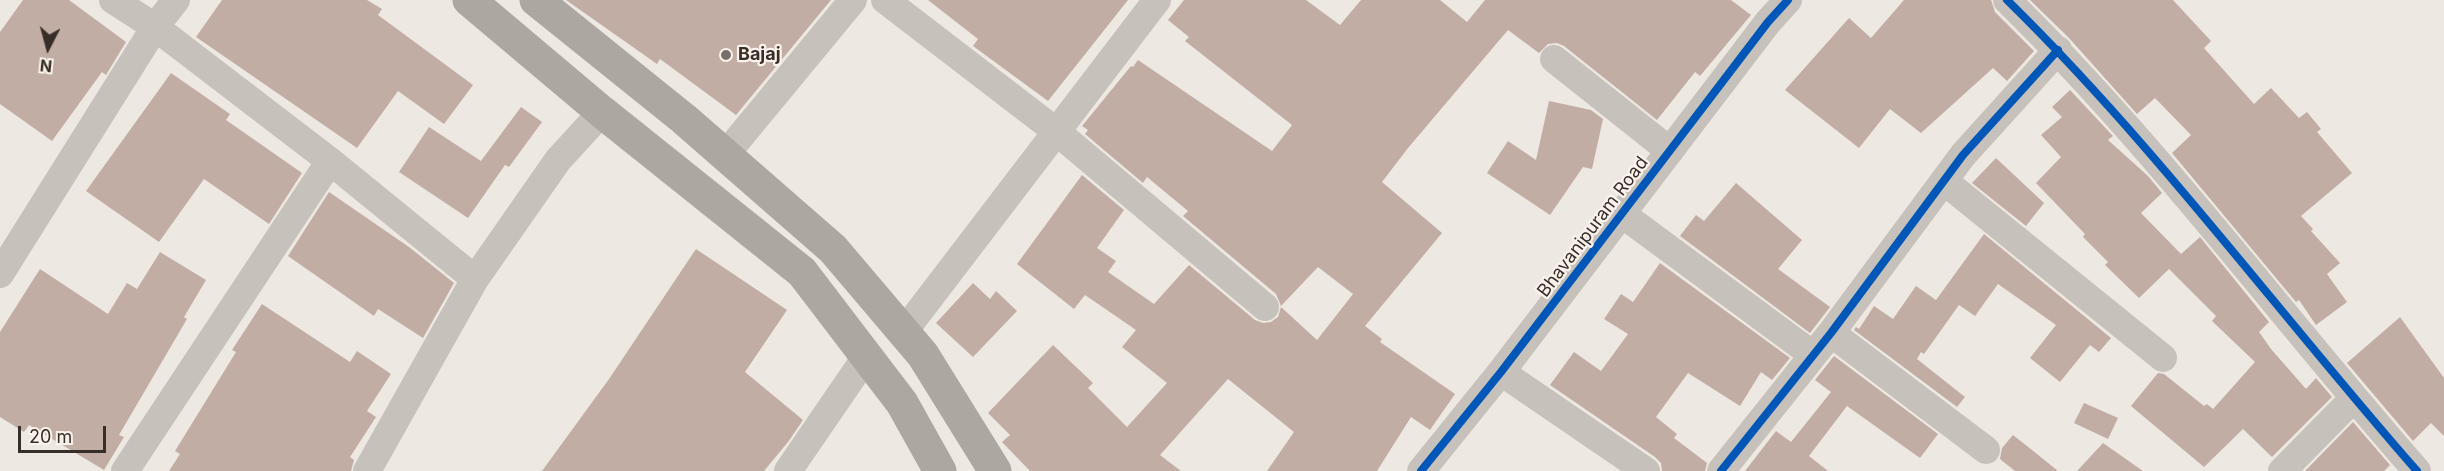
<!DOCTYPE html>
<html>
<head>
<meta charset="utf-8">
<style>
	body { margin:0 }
	#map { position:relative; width:2444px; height:471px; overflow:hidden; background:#eee8e2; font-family:Inter,sans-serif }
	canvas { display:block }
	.north { position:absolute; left:18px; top:18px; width:60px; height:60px; -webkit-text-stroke:4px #faf3eb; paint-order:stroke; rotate:186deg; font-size:16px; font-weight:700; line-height:24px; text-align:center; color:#382e29 }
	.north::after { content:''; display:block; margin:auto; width:21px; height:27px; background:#382e29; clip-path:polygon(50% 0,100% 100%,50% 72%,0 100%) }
	.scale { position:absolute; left:18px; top:426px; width:88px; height:27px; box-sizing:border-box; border:3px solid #382e29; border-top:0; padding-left:8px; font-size:18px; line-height:21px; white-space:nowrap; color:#382e29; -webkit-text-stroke:4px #faf3eb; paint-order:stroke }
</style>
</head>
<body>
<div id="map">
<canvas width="2444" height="471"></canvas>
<div class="north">N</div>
<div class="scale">20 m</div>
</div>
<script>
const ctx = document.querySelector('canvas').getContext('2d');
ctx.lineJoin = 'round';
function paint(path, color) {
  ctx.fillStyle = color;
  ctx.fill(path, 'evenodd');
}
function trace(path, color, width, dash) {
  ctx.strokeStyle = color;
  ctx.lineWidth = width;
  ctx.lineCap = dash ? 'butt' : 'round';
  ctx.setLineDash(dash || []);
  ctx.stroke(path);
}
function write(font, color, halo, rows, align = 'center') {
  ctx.font = font + ' Inter,sans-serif';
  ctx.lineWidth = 4.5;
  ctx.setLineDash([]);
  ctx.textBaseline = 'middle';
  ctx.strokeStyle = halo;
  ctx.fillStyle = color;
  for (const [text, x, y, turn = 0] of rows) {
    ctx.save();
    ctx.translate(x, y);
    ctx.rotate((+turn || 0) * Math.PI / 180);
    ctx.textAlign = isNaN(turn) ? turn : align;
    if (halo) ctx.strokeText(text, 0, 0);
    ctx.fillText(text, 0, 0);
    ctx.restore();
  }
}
const building = new Path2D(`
	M23,0H69L126,42L106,75L102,72L52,141L0,104V32Z
	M222,0H367L382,9L378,15L473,85L444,124L398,91L357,148L196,37Z
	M566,0H831L736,115L660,59L657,64Z
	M928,0H1128L1048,101L973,46L978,39Z
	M1184,0H1306L1340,25L1361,0H1440L1467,22L1485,0H1731L1751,15L1700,76L1695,72L1657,120L1564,46L1557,43L1548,44L1539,53L1508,30L1408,148L1382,182L1442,233L1365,326L1382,339L1380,342L1455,394L1430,430L1411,417L1377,471H1267L1294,432L1228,379L1160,455L1181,471H1030L1002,442L1010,435L988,413L1053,345L1093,383L1088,388L1127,427L1167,383L1122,347L1136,330L1085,295L1074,309L1017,264L1082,175L1124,210L1097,248L1116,261L1108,272L1154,304L1189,265L1255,320L1263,323L1271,322L1278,317L1281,307L1317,340L1353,294L1318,267L1281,306L1276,294L1183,216L1188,211L1147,177L1143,183L1085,134L1088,130L1082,126L1131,66L1133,67L1138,60L1272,151L1292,125L1185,41L1189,37L1168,20Z
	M1904,0H1991L1995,12L2034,51L2007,81L1993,68L1921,133L1890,109L1859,148L1785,90L1849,18L1871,38Z
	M2030,0H2173L2211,41L2204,48L2254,104L2271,88L2299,118L2307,112L2321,129L2317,132L2352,173L2301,216L2313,229L2311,231L2340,263L2327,274L2347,302L2316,325L2299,300L2296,302L2172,153L2191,135L2155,98L2137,114L2069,38Z
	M171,73L230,114L226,120L302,173L269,224L204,179L159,242L86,191Z
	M2070,90L2113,136L2108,140L2148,176L2162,193L2141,213L2181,254L2200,237L2269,322L2259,332L2271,349L2306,389L2316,378L2332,397L2272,457L2243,429L2204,467L2131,406L2158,373L2164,374L2204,406L2207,404L2213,409L2255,362L2212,321L2216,316L2169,269L2139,298L2105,265L2108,262L2083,237L2085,234L2036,183L2061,157L2041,135L2062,117L2052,107Z
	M1549,101L1591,110L1603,119L1592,169L1583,167L1550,215L1487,173L1508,141L1536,160Z
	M521,107L542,122L509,167L505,165L468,218L399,172L429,127L481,161Z
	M1996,158L2044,203L2026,226L1972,183Z
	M1736,183L1802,240L1778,269L1830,307L1810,333L1680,236L1696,215L1704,221Z
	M329,192L409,247L454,283L423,338L378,309L374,316L288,256Z
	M1984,234L2111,338L2099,352L2090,345L2060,382L2030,358L2056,325L1998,284L1975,316L1959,305L1924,354L1921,352L1917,359L1965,397L1957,407L1854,330L1856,327L1859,329L1874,306L1893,319L1916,286L1936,300Z
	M696,249L787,310L745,372L803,420L788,442L764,471H542L609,379Z
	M160,252L206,280L184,317L187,319L119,435L124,437L104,470L29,425L24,432L0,417V332L40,269L108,314L127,283L137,289Z
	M1660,263L1790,358L1772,380L1761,372L1740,406L1688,373L1656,417L1677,434L1674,438L1707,463L1705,471H1662L1661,463L1655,457L1550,385L1574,352L1601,371L1628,334L1604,319L1621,294L1633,302Z
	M973,283L990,299L996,291L1017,311L973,357L936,323Z
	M262,304L350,362L357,351L391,374L367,411L376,417L350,457L354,460L351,471H169L180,454L175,451L236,352L232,350Z
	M2400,317L2444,378V436L2431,423L2413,441L2347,363Z
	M1834,356L1938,434L1920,458L1847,406L1809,456L1828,471H1745L1776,431L1791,442L1831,392L1815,380Z
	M2084,403L2118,418L2108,439L2074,423Z
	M2353,422L2390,465L2384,471H2305Z
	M2013,435L2032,450L2058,471H2015L2000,459L2002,448Z
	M2103,443L2143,471H2077Z`);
const street = new Path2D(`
	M113,0L155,27L330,161L475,279
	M885,0L1057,132L1265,307
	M2007,0C2156,146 2280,315 2417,471
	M1554,59L1670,151
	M725,155L853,0
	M1944,181L2163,358
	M1622,214L1813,355
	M0,274L155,27L176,0
	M905,330L1157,0
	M1831,333L1986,450
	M1501,372L1646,471
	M125,471L330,161
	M367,471L475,279L558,160L602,112
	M788,471L866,357
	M1421,471L1501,372L1768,22L1788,0
	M1721,471L1831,333L1963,155L2058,50
	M2282,471L2354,398`);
const highway = new Path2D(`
	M469,0L602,112L802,272L902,403L940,471
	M536,0L684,119L833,249L923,355L995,471`);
const cycleway = new Path2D(`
	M2007,0C2156,146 2280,315 2417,471
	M1421,471L1501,372L1768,22L1788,0
	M1721,471L1831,333L1963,155L2058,50`);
const markers = [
	[726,55,6,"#786f6a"]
];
const poiNames = [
	["Bajaj",738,55]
];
const streetNames = [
	["Bhavanipuram Road",1593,227,-53]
];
paint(building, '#c1ada4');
trace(street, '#c7c1bc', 28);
trace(highway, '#ada7a1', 33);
trace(cycleway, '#0057b8', 8);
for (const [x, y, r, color] of markers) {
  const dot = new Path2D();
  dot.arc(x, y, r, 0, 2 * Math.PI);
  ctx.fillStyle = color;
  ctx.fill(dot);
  trace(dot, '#faf3eb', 2);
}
write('bold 18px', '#382e29', '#faf3eb', poiNames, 'left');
write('18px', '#382e29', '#faf3eb', streetNames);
</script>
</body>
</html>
